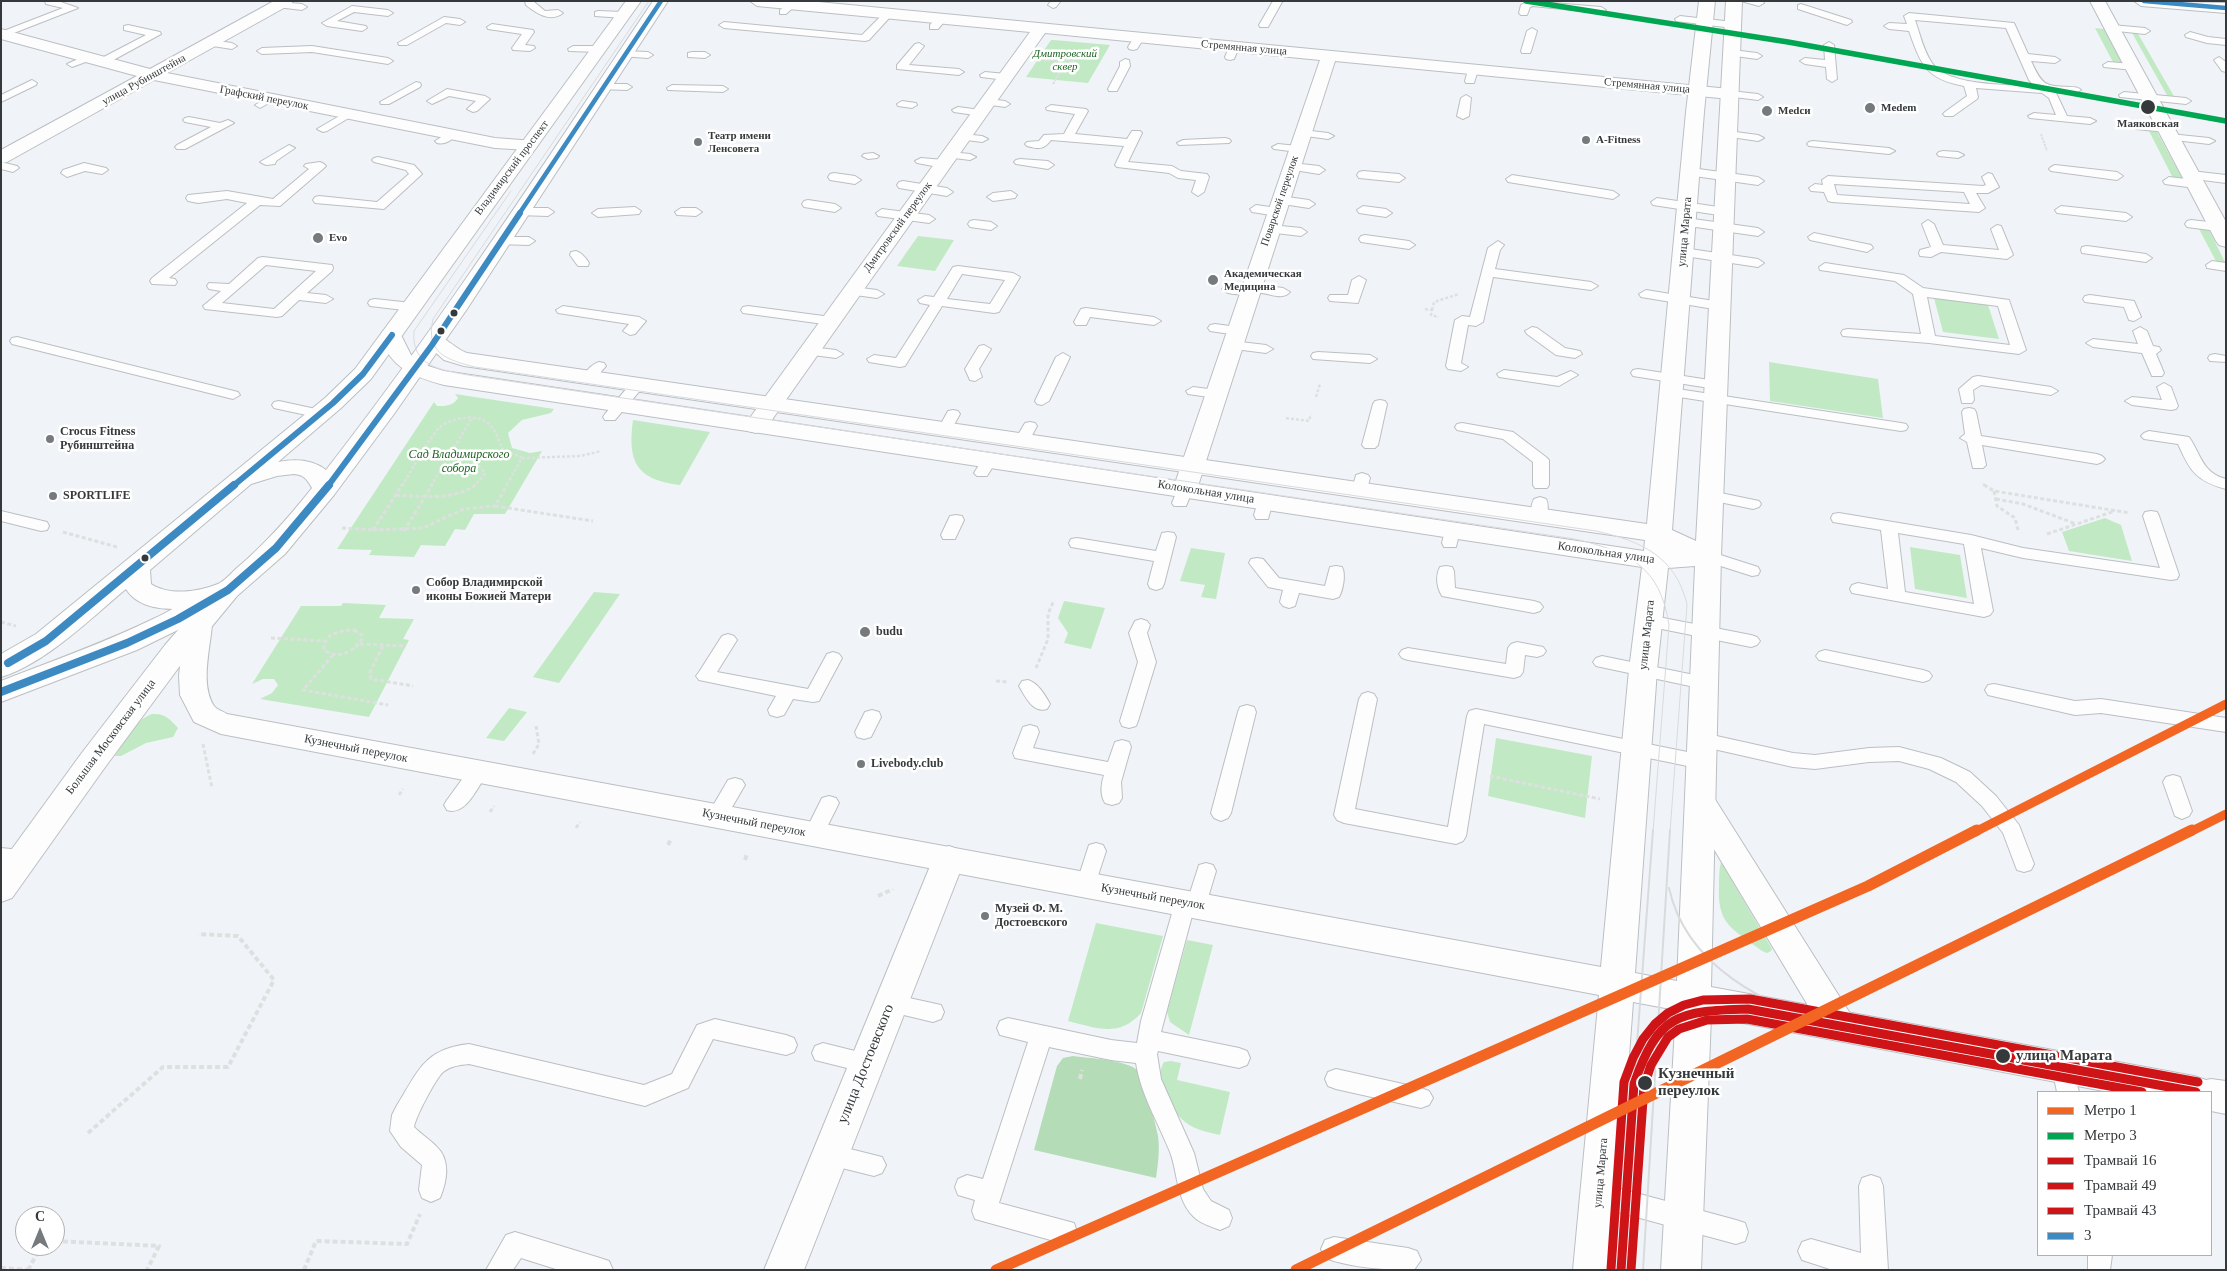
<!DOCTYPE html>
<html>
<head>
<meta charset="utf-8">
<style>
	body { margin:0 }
	#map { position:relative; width:2227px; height:1271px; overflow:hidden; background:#f0f4f8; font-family:"Times New Roman",serif }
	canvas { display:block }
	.frame { position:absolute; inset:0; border:2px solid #35393b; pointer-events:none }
	.legend { position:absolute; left:2037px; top:1091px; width:175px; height:165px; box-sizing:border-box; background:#fff; border:1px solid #aeb0b1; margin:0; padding:6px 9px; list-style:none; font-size:15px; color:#35393b }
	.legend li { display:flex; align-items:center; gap:10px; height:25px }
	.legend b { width:25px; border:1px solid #aeb0b1 }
	.north { position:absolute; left:15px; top:1206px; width:50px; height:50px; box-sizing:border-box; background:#fff; border:1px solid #aeb0b1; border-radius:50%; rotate:0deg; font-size:14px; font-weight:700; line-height:20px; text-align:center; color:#35393b }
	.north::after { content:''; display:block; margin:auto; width:18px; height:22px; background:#767a7d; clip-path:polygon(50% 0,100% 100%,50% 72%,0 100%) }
</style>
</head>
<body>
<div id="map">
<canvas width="2227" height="1271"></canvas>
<div class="frame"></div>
<ul class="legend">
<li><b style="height:6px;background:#f26522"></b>Метро 1</li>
<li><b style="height:6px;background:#00a651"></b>Метро 3</li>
<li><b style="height:6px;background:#ce1417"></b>Трамвай 16</li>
<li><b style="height:6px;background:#ce1417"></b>Трамвай 49</li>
<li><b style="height:6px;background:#ce1417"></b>Трамвай 43</li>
<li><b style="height:6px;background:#3d8ac2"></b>3</li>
</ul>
<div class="north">С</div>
</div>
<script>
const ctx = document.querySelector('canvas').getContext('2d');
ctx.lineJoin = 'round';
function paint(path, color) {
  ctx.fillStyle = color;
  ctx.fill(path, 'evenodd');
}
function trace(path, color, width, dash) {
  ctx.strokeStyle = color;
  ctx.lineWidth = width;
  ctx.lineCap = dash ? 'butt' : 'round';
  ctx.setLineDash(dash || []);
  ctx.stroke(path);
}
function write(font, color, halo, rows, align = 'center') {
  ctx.font = font + ' "Times New Roman",serif';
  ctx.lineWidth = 5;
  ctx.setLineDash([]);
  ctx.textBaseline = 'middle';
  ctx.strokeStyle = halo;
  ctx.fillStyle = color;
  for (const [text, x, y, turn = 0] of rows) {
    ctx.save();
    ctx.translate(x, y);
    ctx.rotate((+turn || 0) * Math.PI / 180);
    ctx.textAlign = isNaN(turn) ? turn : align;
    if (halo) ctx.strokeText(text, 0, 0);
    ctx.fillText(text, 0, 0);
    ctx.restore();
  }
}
const green = new Path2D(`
	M2095,28L2104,29L2123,65L2114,64Z
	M2131,31L2137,32L2175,98L2168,97Z
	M1051,40H1054L1110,45L1088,83L1026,77Z
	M2149,131L2157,132L2183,180H2174Z
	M2199,229L2209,230L2226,264L2217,263Z
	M918,236L954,240L935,271L897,266Z
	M1934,298L1988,305L1999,339L1943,332Z
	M1769,362L1878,379L1883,418L1770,401Z
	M455,394L554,409L551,413L522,420L508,433L512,448L530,453L542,451L505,514H474L465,530L455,529L445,546L421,545L414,557L369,555L372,550L337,549L434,402L437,406C446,406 453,406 458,398Z
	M633,420L710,432L680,485C637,480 627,463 633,420Z
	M2105,518L2121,525L2132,561L2069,551L2062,532Z
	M1910,547L1960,555L1967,598L1915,589Z
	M1191,548L1225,553L1216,599L1201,597L1205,585L1180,581Z
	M594,592L620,594L559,683L533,677Z
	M1064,601L1105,608L1091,649L1064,643L1068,633L1058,618Z
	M343,603L386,605L379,618L414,619L403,639L409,640L369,717L260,699L272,693L278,685L274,679H263L252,684L301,606H341Z
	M509,708L527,712L504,741L486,738Z
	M152,714C165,713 170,719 178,728L173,737L146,743L121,756H115C125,740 133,721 152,714Z
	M1496,738L1592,756L1585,818L1488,796Z
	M1721,862L1772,949L1771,951L1767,953L1762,951C1733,929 1717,925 1719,886C1719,878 1719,869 1721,862Z
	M1096,923L1163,936L1141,1013C1119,1038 1096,1028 1068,1021Z
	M1187,940L1213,945L1189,1035L1170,1022L1167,1012Z
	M1171,1061L1181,1063L1177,1080L1230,1092L1220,1135C1211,1133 1201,1131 1193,1127C1174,1118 1151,1081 1164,1062Z`);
const forest = new Path2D(`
	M1073,1056C1087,1058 1127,1060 1137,1070C1143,1075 1156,1125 1158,1136C1160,1150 1158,1164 1156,1178L1034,1150L1057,1066L1063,1058Z`);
const pathFar3 = new Path2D(`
	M1044,61L1064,59L1075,62L1071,67L1057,66L1055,62
	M1053,84L1063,67
	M2041,134L2047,151`);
const pathFar2 = new Path2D(`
	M1425,309L1432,310L1431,315L1439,317
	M1432,310L1434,302L1459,294
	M1316,397L1320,384
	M1286,418L1309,421L1311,414
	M421,456C443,456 473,451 485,474L474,486
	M522,458L581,456L601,451
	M1983,484L1986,486
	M402,486C410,473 430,436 440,427C452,417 479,413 490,425C497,432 498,442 503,449L522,458L506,486
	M431,486L471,419`);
const pathFar1 = new Path2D(`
	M1984,485L1994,491L2130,513
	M1994,491L1997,506L2015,518L2018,530
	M396,495C423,496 452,501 476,485
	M1996,499L2023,504L2076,524
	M495,506L593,521
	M342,528L373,530
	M373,530L423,528L464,509L495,506L507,485
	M373,530L402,485
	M404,531L432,485
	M63,532L117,547
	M2047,534L2115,511
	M1,622L16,626
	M354,630L362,635V639C354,652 338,660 324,650C323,634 340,630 354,630Z
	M271,638L324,641
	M360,644L406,646
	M383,646L370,672L371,679L413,686
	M333,655L303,690L388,705
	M1036,668L1048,639V614L1054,600
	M996,681L1007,682
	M203,744L212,788
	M533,754L539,744L536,726
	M1490,776L1600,799
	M399,795L403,789
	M490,812L494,806
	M576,828L580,822`);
const path = new Path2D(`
	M668,845L671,839
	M745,860L747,854
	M878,896L893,889
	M1080,1079L1082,1070
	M88,1133L163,1067H228L274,980L238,936L198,934
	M55,1241L159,1246L147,1270
	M1,1268L28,1270
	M28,1270L41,1246
	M304,1270L316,1241L407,1244L420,1214`);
const service = new Path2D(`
	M45,1H58L78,8L1,38V32L63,8L46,4Z
	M525,1H533L545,11L558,10L563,13C550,23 536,13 526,5Z
	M1051,1H1059L1060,2L1056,7L1053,8L1048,5Z
	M1273,1L1282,2L1268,27H1260L1259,25Z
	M1528,1L1601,7L1606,10L1601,13L1533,6L1530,7L1527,15H1521L1519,13L1521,5Z
	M1741,1H1763L1764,3L1759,6Z
	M280,2L302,4L307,7L302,10L277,7V3Z
	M791,2L796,5L786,14H780V10Z
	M1801,4L1851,20L1852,22L1847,25L1798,9V5Z
	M352,6L388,10L393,13L388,16L354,12L337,21L366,26L367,28L362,31L327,26L322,23Z
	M598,11L624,12L629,15L624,18L595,16V12Z
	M888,11L893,14L891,16L869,40L865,41L724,28L719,25L724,22L862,35L885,12Z
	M1909,13L2014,23L2028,54L2055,57L2060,60L2055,63L2031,61C2042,85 2044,86 2070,87C2075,87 2078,87 2081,90L2076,93H2056L2067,116L2090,118L2096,121L2090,124L2030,118L2028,116L2034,113L2056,115L2049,98L2042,93L1976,88L1978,97L1977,99L1953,116H1945L1943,114L1945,112L1967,96L1964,86C1926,79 1921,65 1909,31L1889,29L1884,26L1889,23L1907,24L1904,16ZM1915,20L2006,28L2029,80L2034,86C2009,85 1947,86 1932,63C1923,50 1920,34 1915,20Z
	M941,16L945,17V21L938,29H930V25L937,17Z
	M1680,16L1733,22L1738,25L1733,28L1676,21L1675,19Z
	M444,17L460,19L465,22L460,25L446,23L407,45H399L398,43Z
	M492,24L533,30L534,32L525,45L534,46L535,48L530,51L513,50L512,48L522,34L488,29L487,27Z
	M128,25L160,32L161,34L106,64H98V60L146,35L124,30V26Z
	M2112,25L2145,28L2150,31L2145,34L2108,30V26Z
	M1532,28L1537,31L1531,51L1530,53H1522L1521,51L1527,31Z
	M2190,32L2208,37L2226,39V45L2207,43L2186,37L2185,35Z
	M1139,35L1144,38L1137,49L1133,50L1129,49L1128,47L1135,36Z
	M210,40L232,43L237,46L232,49L206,45V41Z
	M1829,42L1834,45L1837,79L1832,82L1827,79L1826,67L1805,64L1800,61L1805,58L1825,60L1824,45Z
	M919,43L924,46L909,65L959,69L964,72L959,75L897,69V65L915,44Z
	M1234,44L1239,47L1234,59L1230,60L1226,59L1225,57L1230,45Z
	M312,46L388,58L393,61L388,64L312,52L262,54L257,51L262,48Z
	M573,46H599L604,49L599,52L569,51L568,49Z
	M1732,50L1757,53L1762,56L1757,59L1728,55L1727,53Z
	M624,51L648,52L653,55L648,58L620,56V52Z
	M692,52H705L710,55L705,58L688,57V53Z
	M87,55L92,58L91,60L72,67L67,64Z
	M2219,57L2226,62V72L2222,71L2214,60Z
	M1125,59L1129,60L1130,66L1117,91H1109L1108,89L1120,66V62Z
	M2108,62L2133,64L2138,67L2133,70L2104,67L2103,65Z
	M1473,67L1478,70L1474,83H1466L1465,81L1468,70Z
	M985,72L1006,74L1011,77L1006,80L981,77L980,75Z
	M32,80L37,83L36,85L1,102V95Z
	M416,82L420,83L421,85L420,87L389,104H381L380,102Z
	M603,84H627L632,87L627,90L599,89L598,87L599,85Z
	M672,85L723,86L728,89L723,92L668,90L667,88Z
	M447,89L485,96L490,99L477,111L473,112L467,109L476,101L449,96L432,104L427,101Z
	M1730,91L1758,94L1763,97L1758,100L1726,96L1725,94L1726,92Z
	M2124,92L2186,98L2191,101L2186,104L2120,97L2119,95Z
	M1466,95L1471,98L1469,116L1463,119L1457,116L1461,98Z
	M271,96L275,97L276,99L260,108L255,105Z
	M988,99L1005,101L1010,104L1005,107L984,104L983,102L984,100Z
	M902,101L916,103L917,105L912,108L898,106L897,104Z
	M1051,105L1086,109L1088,111L1075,134L1127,139L1132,131H1140L1142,133L1128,162L1172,166L1181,171L1207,174L1209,177L1204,192L1198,196L1192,192L1196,180L1178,178L1169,173L1117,167L1115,165L1124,146L1051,140C1044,150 1038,149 1027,146L1025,144L1027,142L1039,141L1044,135L1064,134L1075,114L1047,110L1046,108Z
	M958,107L981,110L987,113L981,116L954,112L952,110Z
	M348,111L352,112L354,114L352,116L327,131L323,132L317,129Z
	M189,117L220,123L228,120L234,123L185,149H177L175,147L177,145L211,127L185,122L183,120L185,118Z
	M2140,124L2166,126L2172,129L2166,132L2136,129L2134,127L2136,125Z
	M1303,130L1328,133L1334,136L1328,139L1299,135L1297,133L1299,131Z
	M451,131L455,132L457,134C452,140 445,145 437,143L435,141Z
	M1728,131L1758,135L1764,138L1758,141L1724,136L1722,134Z
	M963,134L982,136L988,139L982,142L959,139L957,137L959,135Z
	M2170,134L2209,138L2215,141L2209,144L2166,139L2164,137Z
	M1225,138L1229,139L1231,141L1229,143L1179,145L1177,143L1183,140Z
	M1813,141L1889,148L1895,151L1889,154L1809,146L1807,144L1809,142Z
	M1278,144L1298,146L1304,149L1298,152L1274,149L1272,147Z
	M289,145L295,148L276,161L275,164L266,165L260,162Z
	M1943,151L1958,152L1964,155L1958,158L1939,156L1937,154L1939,152Z
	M950,152L970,154L976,157L970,160L946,157L944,155L946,153Z
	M873,153L879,156L877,158L868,159L862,156L864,154Z
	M378,157L414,165L422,174L384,209L315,203L313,200L315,197L319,196L377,202L409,174L406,170L374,162L372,160L374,158Z
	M921,158L944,160L950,164L944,168L917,163L915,161Z
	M1020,159L1048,161L1054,165L1048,169L1016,164L1014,162L1016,160Z
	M1,162L17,166L19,168L13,172L1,169Z
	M320,162L324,164L326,166L324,168L280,206L260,205L169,278L175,279L177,282L175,285L152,284L150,281L152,278L247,203L227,199L198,203L188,201L186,198L188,195L227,191L273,199L309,169L304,166L306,164Z
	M84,163L106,168L108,170L102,174L85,171L67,177L61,173L63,170Z
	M1292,163L1319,166L1325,170L1319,174L1288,169L1286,167L1288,165Z
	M2055,165L2117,172L2123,176L2117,180L2051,171L2049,169L2051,167Z
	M1691,168L1758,177L1764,181L1758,185L1687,175L1685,172L1687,169Z
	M1363,171L1399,174L1405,178L1399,182L1359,178L1357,175L1359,172Z
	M2191,171L2226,175V183L2187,178L2185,175L2187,172Z
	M834,173L855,176L861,180L855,184L830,180L828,177L830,174Z
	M1988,173L1992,174L1999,187L1988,193H1976L1985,208L1979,212L1832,202L1828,201L1824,192L1811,191L1809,188L1815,184L1823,185L1822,180L1828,176L1983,186L1986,185L1982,177ZM1834,184L1964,192L1970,204L1837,195Z
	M1512,175L1613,191L1619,195L1613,199L1508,182L1506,179Z
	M2169,177L2195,180L2201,184L2195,188L2165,184L2163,181Z
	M903,181L947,188L953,192L947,196L899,188L897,185L899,182Z
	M1011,191L1017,195L1015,198L993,201L987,197L993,193Z
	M1280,196L1309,200L1315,204L1309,208L1276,203L1274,200Z
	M1657,198L1725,208L1731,212L1725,216L1653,205L1651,202Z
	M808,200L835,204L841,208L835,212L804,207L802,204L804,201Z
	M1256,205L1277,208L1283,212L1277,216L1252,212L1250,209Z
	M1363,206L1386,209L1392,213L1386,217L1359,213L1357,210Z
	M2061,206L2126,213L2132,217L2126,221L2057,213L2055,210Z
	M635,207L641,211L639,214L598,217L592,213L598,209Z
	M521,208H548L554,212L548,216L517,215L515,212L517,209Z
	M681,208H696L702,212L696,216L677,215L675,212Z
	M882,209L929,215L935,219L929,223L878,216L876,213Z
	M1686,218L1758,228L1764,232L1758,236L1682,225L1680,222L1682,219Z
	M974,220L991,222L997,226L991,230L970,227L968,224L970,221Z
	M1928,220L1934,224L1943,245L1999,250L1991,229L1997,225L2001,226L2013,255L2007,259L1941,252L1931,257L1920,256L1919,253L1920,250L1931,247L1922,224Z
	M2191,220L2218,223L2224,227L2218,231L2187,227L2185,224L2187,221Z
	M1271,225L1301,228L1307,232L1301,236L1267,232L1265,229L1267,226Z
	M1814,233L1871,245L1873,248L1867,252L1810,240L1808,237Z
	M1365,235L1409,241L1415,245L1409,249L1361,242L1359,239L1361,236Z
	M501,237H529L535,241L529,245L497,244L495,241Z
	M1498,241L1504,245L1500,250L1495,269L1591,282L1598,286L1591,290L1493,277L1483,322L1476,326L1468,325L1461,363L1468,367L1461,371L1448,369L1446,366L1455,320L1462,316L1470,317L1488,248Z
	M2087,246L2146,254L2152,258L2146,262L2082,253L2081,250L2082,247Z
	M1683,248L1758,259L1764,263L1758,267L1678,255L1677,252Z
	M576,251C582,253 586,258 589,263L588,266H578L570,255L571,252Z
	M263,257L332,265L333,268L332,271L307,293L326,295L333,299L326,303L299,300L282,316L277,317L205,309L203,306L221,291L209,289L207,286L209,283L229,284L258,258ZM266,265L316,271L274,309L222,303Z
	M2212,261L2226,263V271L2207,268L2206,265Z
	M1825,263L1904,275L1923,288L2009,300L2026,350L2019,354L1929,343L1843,336L1841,333L1843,330L1848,329L1921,334L1913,294L1895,281L1820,270L1819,267ZM1927,297L1998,306L2010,345L1935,336Z
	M958,266L1013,273L1020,277L999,312L994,313L942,306L905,366L900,367L869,362L867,359L874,355L896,358L930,305L920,303L918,300L925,296L934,297L953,267ZM962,274L1005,280L990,304L947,299Z
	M1359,276L1366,280L1358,303L1330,301L1328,298L1330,295H1348L1352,280Z
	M1251,284L1283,288L1290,292C1282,302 1266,291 1256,293C1247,294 1229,297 1222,289C1228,283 1242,286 1251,284Z
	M853,287L877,290L884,294L877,298L848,294L846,291L848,288Z
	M1646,290L1720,302L1727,306L1720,310L1641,297L1639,294Z
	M2090,295L2134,301L2141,317L2134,321L2129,320L2124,307L2085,302L2083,299L2085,296Z
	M375,299L412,303L419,307L412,311L370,306L368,303L370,300Z
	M563,306L639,317L646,321L635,334L630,335L623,331L629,324L558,313L556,310Z
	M748,306L831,317L838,321L831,325L743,313L741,310L743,307Z
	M1086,308L1154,317L1161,321L1154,325L1090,317L1086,325H1076L1074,322L1081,309Z
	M1215,324L1237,327L1244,331L1237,335L1210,331L1208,328L1210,325Z
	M1532,327L1537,328L1565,348L1580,351L1582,354L1575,358L1556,355L1527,334L1525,331Z
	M2140,327L2147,331L2153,346L2159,347L2161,350L2156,354L2164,373L2162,376H2152L2142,353L2093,347L2086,343L2093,339L2138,344L2133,331Z
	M17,337L238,392L240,395L233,399L12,344L10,341L12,338Z
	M1232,341L1266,345L1273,349L1266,353L1227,348L1225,345L1227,342Z
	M984,345L991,349L979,369L982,377L975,381L970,380L965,369L979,346Z
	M810,347L836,350L843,354L836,358L805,354L803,351L805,348Z
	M1318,352L1370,355L1377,359L1370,363L1313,359L1311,356L1313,353Z
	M1063,353L1070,357L1049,401L1042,405L1037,404L1035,401L1056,357Z
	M2215,354L2226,356V362L2210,361L2208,358L2210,355Z
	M599,362L604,363L606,366L594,380H584L582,377C586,371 592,364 599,362Z
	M1638,369L1716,381L1723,385L1716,389L1633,376L1631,373L1633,370Z
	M1504,370L1557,377L1571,371L1578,375L1559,386L1499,377L1497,374Z
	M1978,376L2051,387L2058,391L2051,395L1981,385L1973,390L1974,400L1972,403H1962L1959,389L1973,377Z
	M638,380L645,384L643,387L615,420H605L603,417L605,414L633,381Z
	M2164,383L2171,387L2178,406L2176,409L2171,410L2132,405L2125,401L2132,397L2162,400L2157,387Z
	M1193,387L1216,390L1223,394L1216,398L1188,394L1186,391Z
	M1671,388L1901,423L1906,424L1908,427L1906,430L1901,431L1666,395L1664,392Z
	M1380,400L1385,401L1387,404L1378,445L1375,448H1365L1362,445L1373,404L1375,401Z
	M279,401L325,411L327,414L325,417L320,418L274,408L272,405L274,402Z
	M1969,408L1974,409L1976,412L1981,436L2097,454L2102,456L2105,459L2102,462L2097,464L1982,445L1986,465L1983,468H1973L1967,442L1960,438L1965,434L1962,412L1964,409Z
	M953,410L958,411L960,414L950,432H940L938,429L948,411Z
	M1030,422L1035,423L1037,426L1028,443H1018L1015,440L1025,423Z
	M1462,423L1513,432L1546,457L1549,460V485L1547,488H1535L1533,485V462L1503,439L1457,430L1455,427L1457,424Z
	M2149,431L2189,437C2201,454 2202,473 2226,479V489C2196,481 2190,471 2178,444L2144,439L2141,436L2144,433Z
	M989,455L994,457L997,460L987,476H977L974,473L984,457Z
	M1362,473L1368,475L1370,478L1366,493H1354L1352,490L1356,475Z
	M1185,484L1191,486L1193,489L1186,506H1174L1172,503L1179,486Z
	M1711,491L1759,501L1761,504L1759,507L1753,509L1705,499L1703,496L1705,493Z
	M1265,496L1271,498L1273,501L1268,519H1256L1254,515L1259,498Z
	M1540,497L1546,499C1549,504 1548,514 1545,520H1533C1530,514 1531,504 1534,499Z
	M1,511L47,522L49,526L47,530L41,531L1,521Z
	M2151,511L2157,512L2159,516L2179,575L2177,579L2171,580L2023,558L1981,548L1993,611L1990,615L1984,617L1852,593L1850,589L1852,585L1858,583L1888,589L1881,530L1833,522L1831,518L1833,514L1839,513L1971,535L2023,548L2160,568L2143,516L2145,512ZM1898,533L1964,544L1974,604L1905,592Z
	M956,515L962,516L964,520L955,539H943L941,535L950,516Z
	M1452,525L1458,526L1460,530L1456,547H1444L1442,543L1446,526Z
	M1168,532L1174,533L1176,537L1164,584L1162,588L1156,590L1150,588L1148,584L1154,561L1077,548L1071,547L1069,543L1071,539L1077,538L1156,551L1162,533Z
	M1708,551L1758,567L1760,571L1758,575L1752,576L1702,560L1700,556L1702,552Z
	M1257,558L1263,559L1279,578L1325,586L1330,567L1336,566L1342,567C1346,574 1343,590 1339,597L1333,599L1299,593L1295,606L1289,608L1283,606L1280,602L1283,590L1268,587L1249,563L1251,559Z
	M1446,566L1452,567L1454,571L1455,588L1534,601L1540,603L1543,607L1540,611L1534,613L1442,596C1437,588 1435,576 1440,567Z
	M1648,615L1751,635L1757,637L1760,641L1757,645L1751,647L1642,625L1639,621L1642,617Z
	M1141,619L1147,621L1150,625L1147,633L1156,662L1138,721L1136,726L1129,728L1122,726L1120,721L1138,662L1129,633L1135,621Z
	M728,634L734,636L737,640L717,672L808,689L827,654L833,652L839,654L842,658L819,701L813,702L793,699L784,715L777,717L770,715L768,710L776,696L699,680L696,676L699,672L722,636Z
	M1517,642L1543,647L1546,651L1543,655L1537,657L1525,655L1523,672L1520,676L1514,678L1408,660L1402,658L1399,654L1402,650L1408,648L1506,664L1508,648L1511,644Z
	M1825,650L1923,670L1929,672L1932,676L1929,680L1923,682L1819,660L1816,656L1819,652Z
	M1602,656L1704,677L1710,678L1713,683L1710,688L1704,689L1596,666L1593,662L1596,658Z
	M1028,680C1038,683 1045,695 1050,704L1047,709C1033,713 1026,698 1019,686L1022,681Z
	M1994,684L2075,701L2101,699L2226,718V732L2101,713L2075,715L1988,695L1985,690L1988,685Z
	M1368,692L1374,694L1377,699L1355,809L1448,827L1467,716L1469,711L1476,709L1702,755L1709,757L1712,762L1709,767L1702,769L1484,724L1466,836L1463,841L1456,844L1344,823L1337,820L1334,815L1359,699L1362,694Z
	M1247,705L1254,707L1256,712L1231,813L1228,818L1221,821L1214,818L1211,813L1238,712L1240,707Z
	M872,710L879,712L881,717L871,737L864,739L857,737L855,732L865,712Z
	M1030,725L1037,727L1039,732L1033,748L1108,762L1115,742L1122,740L1129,742L1131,747L1121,782L1122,798L1119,803L1112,805L1105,803C1100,795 1101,784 1104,775L1015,758L1013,753L1023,727Z
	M1703,733L1793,753L1815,755L1869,748L1899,747L1941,758L1970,772L1996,796L2019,825L2034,864L2031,870L2024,872L2017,870L2003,833L1982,806L1956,782L1929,769L1899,761L1869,762L1815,769L1793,767L1696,745L1694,740L1696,735Z
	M478,765L485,767L488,772L485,777C476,790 465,816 447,810L444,805L447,800L471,767Z
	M2173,775L2180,777L2192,811L2189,816L2182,819L2175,816L2163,782L2166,777Z
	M735,778L742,780L745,785L742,790L724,821L717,824L710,821L707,816L728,780Z
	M829,796L836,798L839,803L821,839L814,842L807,839L804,834L822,798Z
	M1096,843L1103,845L1106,851L1093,891L1086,893L1079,891L1076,885L1089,845Z
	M1,848L31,851L34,857L31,863L24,865L1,864Z
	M1206,863L1213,865L1216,871L1204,911L1197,913L1193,912L1161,1032L1239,1048L1247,1051L1250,1058L1247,1065L1239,1068L1158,1051L1157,1054L1161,1079L1194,1153L1203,1189L1211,1201L1229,1210L1232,1218L1229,1226L1220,1230C1212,1227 1199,1223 1193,1216C1176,1199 1178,1173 1170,1152C1158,1122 1141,1095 1136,1063L1111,1060L1049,1047L999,1203L1074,1223L1077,1232L1074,1241L1065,1244L975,1219L972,1211L975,1200L958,1195L955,1187L958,1179L967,1175L983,1179L1028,1042L1000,1035L997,1028L1000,1021L1008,1018L1111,1040L1137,1043L1141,1021L1175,903L1178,897L1185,895L1189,896L1199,865Z
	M891,994L941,1005L944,1012L941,1019L933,1022L883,1010L880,1003L883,996Z
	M715,1019L786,1035L794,1038L797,1045L794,1052L786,1055L713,1039L688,1088L645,1106L469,1064C459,1065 451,1066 443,1072C435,1080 416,1116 414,1127C421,1134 429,1139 436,1146C451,1160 447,1181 440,1198L431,1202L422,1198L419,1190L422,1165L401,1147L390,1131L392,1115L396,1107C418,1072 423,1049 469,1044L644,1085L672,1074L697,1025Z
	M823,1043L875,1056L878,1063L875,1070L867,1073L815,1060L812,1053L815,1046Z
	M2063,1058L2071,1061L2079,1092H2057L2052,1068L2055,1061Z
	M1336,1069L1421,1088L1429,1091L1433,1098L1429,1105L1421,1108L1336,1089L1328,1086L1325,1079L1328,1072Z
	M830,1144L882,1157L886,1165L882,1173L874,1176L822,1163L818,1155L822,1147Z
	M1871,1175L1880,1178L1883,1186L1888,1270H1833L1802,1260L1798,1251L1802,1242L1811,1239L1861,1253L1859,1186L1862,1178Z
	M1599,1183L1736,1220L1745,1223L1748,1232L1745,1241L1736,1244L1599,1207L1590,1203L1587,1195L1590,1187Z
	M515,1232L600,1258L609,1261L613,1270H559L521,1258L513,1270H486L506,1235Z
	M1334,1237L1408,1248L1417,1251L1421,1260L1414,1270C1386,1270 1352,1268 1325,1258L1321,1249L1325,1240Z
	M2088,1255H2112L2110,1270H2088Z`);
const minor = new Path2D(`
	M274,1H293L291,4L167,73L495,138L535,141L538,145L535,149L529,150L495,148L154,80L7,162L1,163V150L137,76L1,39V29L150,69Z
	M750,1H808L1730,89L1736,90L1739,94L1736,98L1730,99L1335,61L1197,489L1194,494L1185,497L1176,494L1173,489L1320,60L1045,33L764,431L756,433L748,431L744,426L1030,32L757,6Z
	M2090,1H2105L2226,222V247L2219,245L2216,241Z
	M228,581L237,584L241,590L237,596L188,625L137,650L1,702V681C52,661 104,643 153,619C178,608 202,588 228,581Z
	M1700,789L1711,793L1851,1015L1857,1026L1851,1037L1839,1041L1827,1037L1685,801L1689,793Z
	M949,846L960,850L965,859L804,1270H764L933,859L938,850Z`);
const tertiary = new Path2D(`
	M1699,1H1715L1704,112L1672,530L1696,541L1726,1H1742L1721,556L1711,987L2194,1076L2206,1080L2211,1079L2226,1081V1114L2211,1111V1092H2109L1711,1017L1701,1270H1661L1676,1010L1633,1002L1613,1270H1573L1599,995L221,734L194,722L180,695L179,676L184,625L188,618L198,616L208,618L212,625C210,649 200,685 214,706C217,710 223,711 227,714L1601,967L1629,670L1642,567L444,385C414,377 390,368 380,336L383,331L391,329L399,331L411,355L425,365L444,371L1644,551L1645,540L464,366L444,360L423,341L426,336C444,332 452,348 467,353L1647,524L1686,112ZM1695,566L1677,981L1635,973L1657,670L1668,568Z`);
const primary = new Path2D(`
	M626,1H641L371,379L341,408L278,462C294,459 312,459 326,470C443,320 547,159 653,1H668L467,309L394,414L334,495L285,554L237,596L185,659L103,770L12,898L1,902V864L81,754L165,645L199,606C177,611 140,612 126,589C91,618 45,664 1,677V654L36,634L325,398L355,369ZM294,474C304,475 307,479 312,488C289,517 266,543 238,567C232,572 225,581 218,584C198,592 169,596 151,584L150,570L251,484L277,476Z
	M2134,1L2226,3V13L2141,6Z`);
const tramFar1 = new Path2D(`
	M649,1L433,319C425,353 447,360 475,367L1596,531C1641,541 1675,556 1687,604L1670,832
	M511,191L414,331C411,366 440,370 468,375L1575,539C1629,552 1660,566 1669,625L1653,832`);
const tram = new Path2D(`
	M1669,888C1686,966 1765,1006 1836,1025
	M1634,1084L1653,830
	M1643,1270L1670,830`);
const bus1Far2 = new Path2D(`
	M2144,1L2226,8
	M519,214L661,1`);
const bus1Far1 = new Path2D(`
	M233,486L333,403L363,374L392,335
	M328,486L432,345L520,213`);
const bus1 = new Path2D(`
	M8,663L46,641L234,485
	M1,692L127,643L178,619L228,590L276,548L329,485`);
const tram1 = new Path2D(`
	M1621,1270L1634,1084C1658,1014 1678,1011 1748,1009L2196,1092`);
const tram2 = new Path2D(`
	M1631,1270L1644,1086L1651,1065L1668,1037L1679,1029L1707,1020L1747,1019L2142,1092`);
const tram3 = new Path2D(`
	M1611,1269L1624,1082L1633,1058L1643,1039L1655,1024L1668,1013L1684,1005L1703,1000L1750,999L2198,1082`);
const metro1Far1 = new Path2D(`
	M1975,832L2226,704
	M2190,832L2226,814`);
const metro1 = new Path2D(`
	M996,1270L1868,886L1977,830
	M1296,1270L2192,830`);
const metro2 = new Path2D(`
	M1526,1L1788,42L2226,121`);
const markers = [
	[2148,107,8,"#35393b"],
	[1870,108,6,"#767a7d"],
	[1767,111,6,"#767a7d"],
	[1586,140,5,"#767a7d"],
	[698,142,5,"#767a7d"],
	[318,238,6,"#767a7d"],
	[1213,280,6,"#767a7d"],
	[454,313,4.5,"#35393b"],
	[441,331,4.5,"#35393b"],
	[50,439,5,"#767a7d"],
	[53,496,5,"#767a7d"],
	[145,558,4.5,"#35393b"],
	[416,590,5,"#767a7d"],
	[865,632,6,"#767a7d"],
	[861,764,5,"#767a7d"],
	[985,916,5,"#767a7d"],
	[2003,1056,8,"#35393b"],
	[1645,1083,8,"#35393b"]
];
const farStreetnames = [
	["Стремянная улица",1244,48,5],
	["улица Рубинштейна",144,80,-29],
	["Стремянная улица",1647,86,5],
	["Графский переулок",264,98,11],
	["Владимирский проспект",512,168,-53],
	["Поварской переулок",1280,201,-71],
	["Дмитровский переулок",898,227,-54]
];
const farParknames = [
	["Дмитровский",1065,54],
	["сквер",1065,67]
];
const farPoinames = [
	["Medem",1881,108],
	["Medси",1778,111],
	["Театр имени",708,136],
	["Ленсовета",708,149],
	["A-Fitness",1596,140],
	["Evo",329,238],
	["Академическая",1224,274],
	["Медицина",1224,287]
];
const farStopnames = [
	["Маяковская",2148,124]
];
const streetNames = [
	["улица Марата",1685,232,-85],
	["Колокольная улица",1206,492,9],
	["Колокольная улица",1606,553,8],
	["улица Марата",1647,635,-84],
	["Большая Московская улица",111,737,-53],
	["Кузнечный переулок",356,749,11],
	["Кузнечный переулок",754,823,11],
	["Кузнечный переулок",1153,897,10],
	["улица Марата",1601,1173,-85]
];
const poiNames = [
	["Crocus Fitness",60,432],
	["Рубинштейна",60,446],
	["SPORTLIFE",63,496],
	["Собор Владимирской",426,583],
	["иконы Божией Матери",426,597],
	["budu",876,632],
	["Livebody.club",871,764],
	["Музей Ф. М.",995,909],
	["Достоевского",995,923]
];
const parkNames = [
	["Сад Владимирского",459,455],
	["собора",459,469]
];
const nearStopnames = [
	["улица Марата",2016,1056],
	["Кузнечный",1658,1074],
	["переулок",1658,1091]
];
const nearStreetnames = [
	["улица Достоевского",866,1064,-68]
];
paint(green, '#c1e9c4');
paint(forest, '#b4dcb7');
trace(service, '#bbbfc2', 2);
trace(minor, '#bbbfc2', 2);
trace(tertiary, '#bbbfc2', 2);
trace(primary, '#bbbfc2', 2);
trace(pathFar3, '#dee0e0', 2, [2.5, 1]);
trace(pathFar2, '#dee0e0', 2.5, [3, 2]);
trace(pathFar1, '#dee0e0', 3, [4, 2.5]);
trace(path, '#dee0e0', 4, [5, 3]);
paint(service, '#fdfdfe');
paint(minor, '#fdfdfe');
paint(tertiary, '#fdfdfe');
paint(primary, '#fdfdfe');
trace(tramFar1, '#d9dadc', 1);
trace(tram, '#d9dadc', 2);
trace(bus1Far2, '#3d8ac2', 4.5);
trace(bus1Far1, '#3d8ac2', 6);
trace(bus1, '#3d8ac2', 8);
trace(tram1, '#ce1417', 9);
trace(tram2, '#ce1417', 9);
trace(tram3, '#ce1417', 9);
trace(metro1Far1, '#f26522', 9);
trace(metro1, '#f26522', 11);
trace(metro2, '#00a651', 5.5);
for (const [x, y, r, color] of markers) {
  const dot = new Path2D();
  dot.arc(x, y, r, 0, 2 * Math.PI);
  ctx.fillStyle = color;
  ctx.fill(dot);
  trace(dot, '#fff', 2);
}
write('11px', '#35393b', '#fff', farStreetnames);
write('italic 11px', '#1d6321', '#fff', farParknames);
write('bold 11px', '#35393b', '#fff', farPoinames, 'left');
write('bold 11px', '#35393b', '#fff', farStopnames);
write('12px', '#35393b', '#fff', streetNames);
write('bold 12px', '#35393b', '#fff', poiNames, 'left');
write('italic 12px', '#1d6321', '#fff', parkNames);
write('bold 15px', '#35393b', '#fff', nearStopnames, 'left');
write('15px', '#35393b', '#fff', nearStreetnames);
</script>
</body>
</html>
